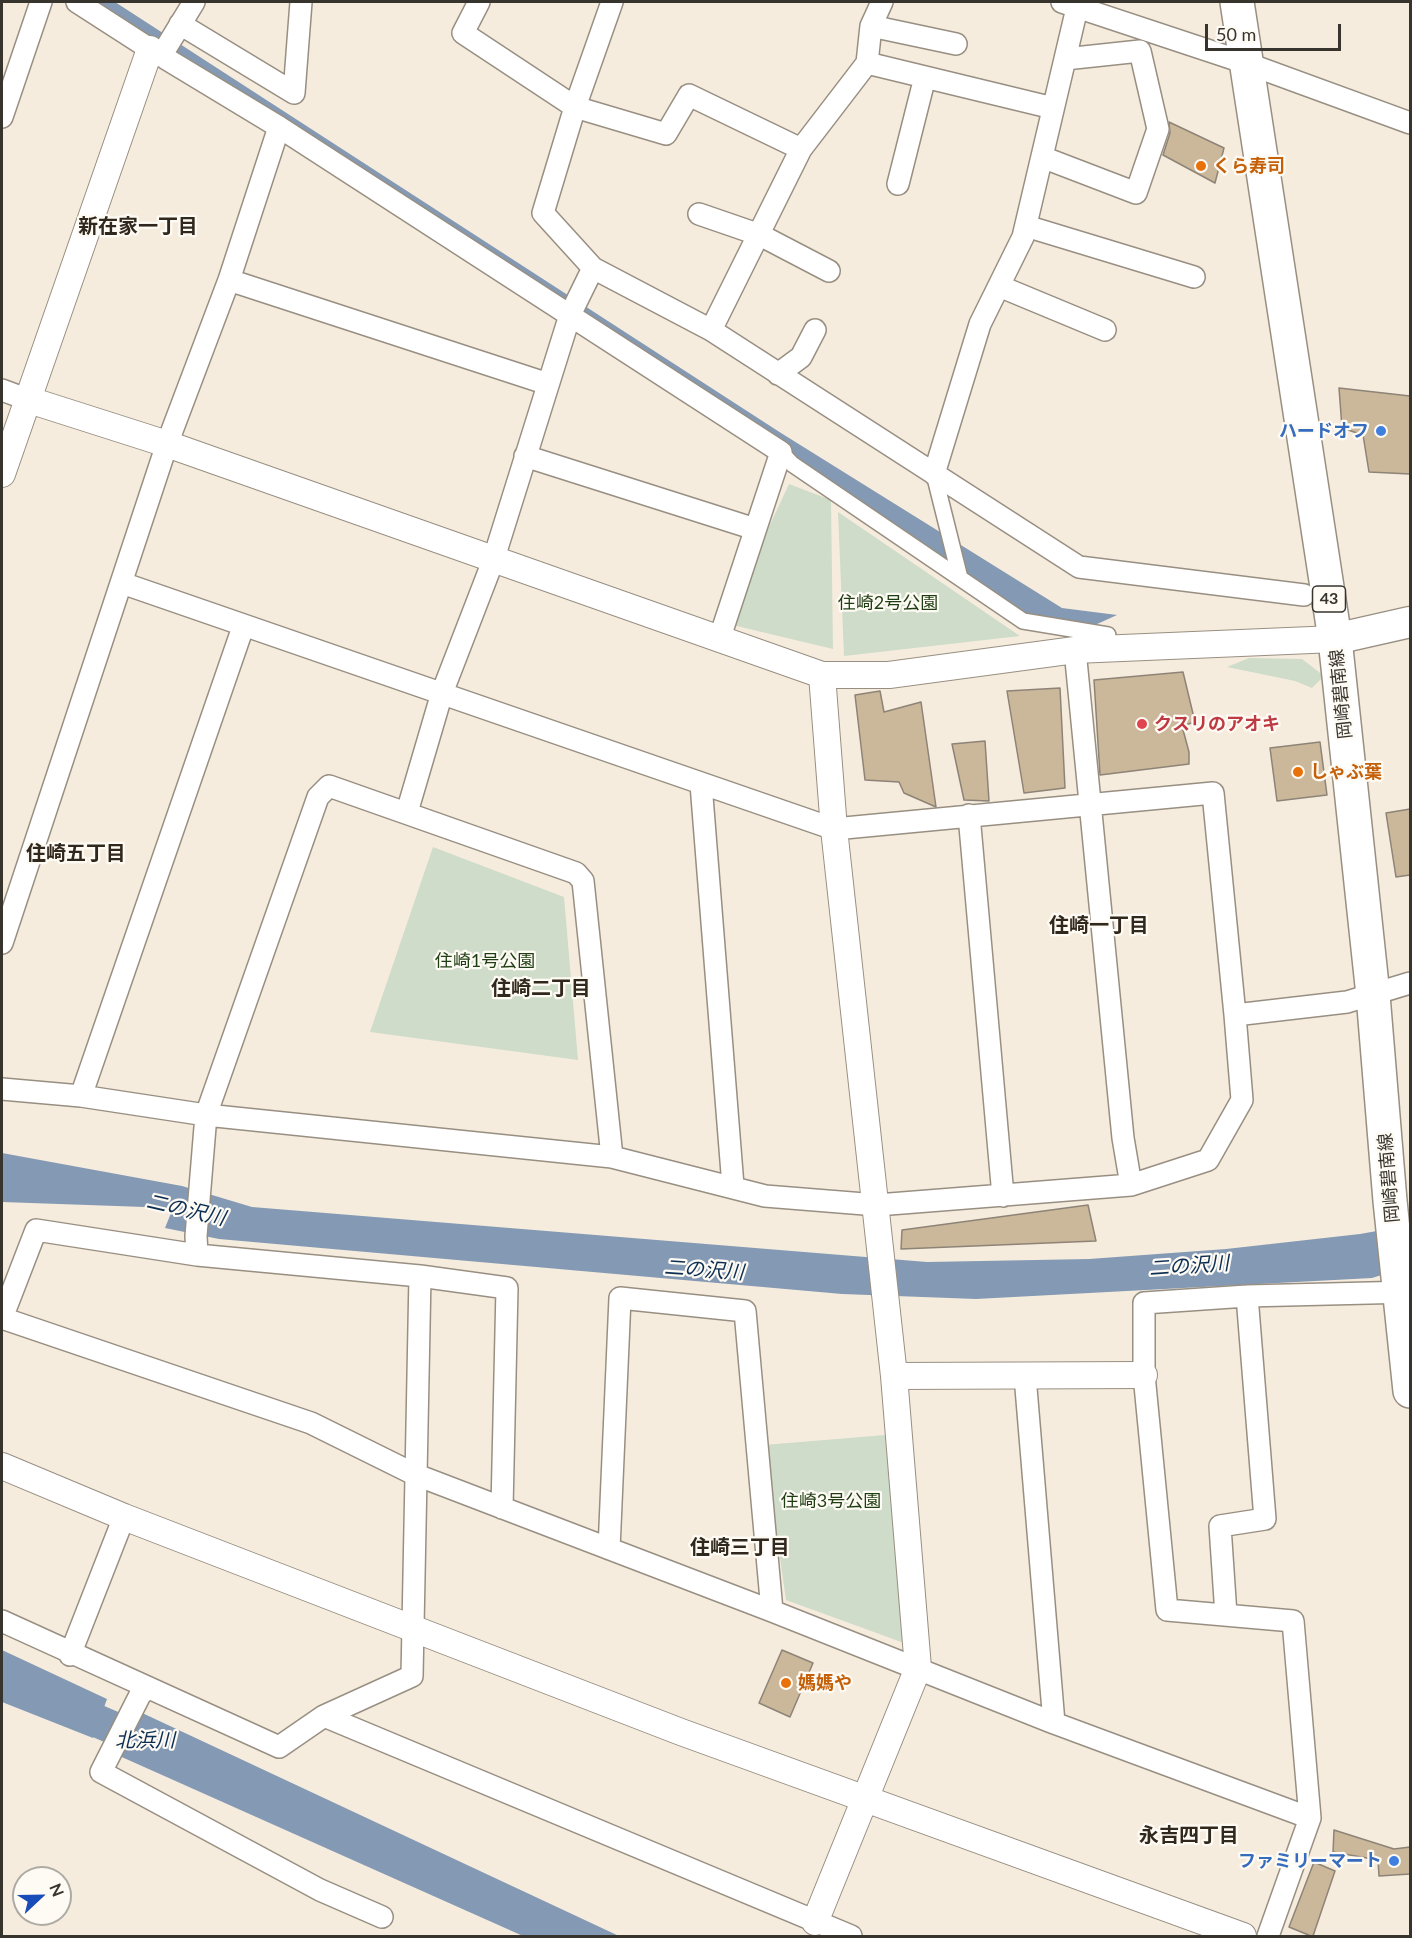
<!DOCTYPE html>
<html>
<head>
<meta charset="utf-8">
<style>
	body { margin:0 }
	#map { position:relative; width:1412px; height:1938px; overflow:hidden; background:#f6ecde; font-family:Lato,sans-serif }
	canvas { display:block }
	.frame { position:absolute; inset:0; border:3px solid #37332d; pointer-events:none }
	.north { position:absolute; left:12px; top:1866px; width:60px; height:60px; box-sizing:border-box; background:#fefaf4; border:2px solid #aeaaa4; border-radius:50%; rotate:68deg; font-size:16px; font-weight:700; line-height:24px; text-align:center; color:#37332d }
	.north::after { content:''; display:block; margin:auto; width:21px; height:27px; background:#184cb8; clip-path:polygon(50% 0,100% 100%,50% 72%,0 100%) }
	.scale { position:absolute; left:1205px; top:24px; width:136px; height:27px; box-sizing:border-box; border:3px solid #37332d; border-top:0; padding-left:8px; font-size:18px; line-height:21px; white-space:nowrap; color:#37332d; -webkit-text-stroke:4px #fefaf4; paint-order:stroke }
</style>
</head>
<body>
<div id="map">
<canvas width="1412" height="1938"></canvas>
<div class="frame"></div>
<div class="north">N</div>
<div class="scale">50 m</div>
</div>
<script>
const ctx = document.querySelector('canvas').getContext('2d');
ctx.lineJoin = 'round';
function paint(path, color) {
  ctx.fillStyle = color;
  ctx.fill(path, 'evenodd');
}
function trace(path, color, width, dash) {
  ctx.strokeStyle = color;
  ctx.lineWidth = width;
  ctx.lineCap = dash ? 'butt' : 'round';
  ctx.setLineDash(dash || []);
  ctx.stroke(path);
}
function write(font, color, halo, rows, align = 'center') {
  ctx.font = font + ' Lato,"Noto Sans JP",sans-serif';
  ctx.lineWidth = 4.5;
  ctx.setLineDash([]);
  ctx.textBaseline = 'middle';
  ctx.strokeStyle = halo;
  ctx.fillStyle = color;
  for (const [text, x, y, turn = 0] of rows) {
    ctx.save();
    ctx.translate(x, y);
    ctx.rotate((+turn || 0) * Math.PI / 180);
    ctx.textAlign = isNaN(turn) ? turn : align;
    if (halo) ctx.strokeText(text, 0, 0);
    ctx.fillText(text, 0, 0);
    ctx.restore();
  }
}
const green = new Path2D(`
	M789,484L831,500L833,649L724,623Z
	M838,512L1020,636L844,656Z
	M1249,658L1302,659L1324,676L1312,688L1295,681L1227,667Z
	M433,847L564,897L578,1060L370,1032Z
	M885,1435L904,1643L786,1600L764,1445Z`);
const water = new Path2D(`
	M92,2H115L781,433L1062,608L1117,615L1095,625L1031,617Z
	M2,1153L182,1186L252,1207L927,1262L1089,1259L1226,1249L1360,1234L1410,1225V1266L1372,1278L976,1299L842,1294L219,1239L165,1228L173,1208L2,1202Z
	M2,1650L107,1699L93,1738L2,1702Z
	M123,1704L619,1936H523L106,1750Z`);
const river = new Path2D(`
	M2,1680L153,1745`);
const building = new Path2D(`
	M1169,122L1224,148L1215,183L1163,155L1170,133Z
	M1339,388L1410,396V474L1369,472L1363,435L1342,428Z
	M1183,672L1195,722L1182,726L1189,752V764L1100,775L1094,680Z
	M1060,688L1065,788L1024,793L1007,691Z
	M880,691L884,712L921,702L936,807L904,793L899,782L865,780L855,695Z
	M985,741L989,801L964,800L952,744Z
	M1320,742L1327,795L1277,801L1270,748Z
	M1410,809V875L1396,877L1386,813Z
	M1088,1205L1096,1241L901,1249L902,1230Z
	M782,1650L813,1663L790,1717L759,1703Z
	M1334,1830L1394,1849L1410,1847V1874L1379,1876L1378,1860L1333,1852Z
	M1314,1862L1335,1871L1313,1936H1311L1289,1927Z`);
const pedestrian = new Path2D(`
	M781,452L792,464L1023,621L1108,635
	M934,474L960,578`);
const minor = new Path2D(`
	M77,2L150,49L279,127L781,452L720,637
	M479,2L463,33L575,107L543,213L593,268L711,330L1079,567L1304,595
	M612,2L575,107L666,134L689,95L801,149
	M1062,2L1246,63L1410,123
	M180,24L294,93L301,2
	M871,26L956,44
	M161,56L194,2
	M867,63L1053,108
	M2,117L41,2
	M1042,157L1136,193L1158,129L1140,51L1065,59
	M898,184L925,77
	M699,214L760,235L829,271
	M1026,226L1194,277
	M229,280L548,384
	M999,286L1105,330
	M711,330L801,149L867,63L871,26L882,2
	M778,374L801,357L815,330
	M2,390L26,399
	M525,456L755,529
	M934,474L980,324L1023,237L1077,8
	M122,583L834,829L1213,793L1235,1015L1347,1002L1410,983
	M701,784L733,1186
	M407,812L442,693L493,561L570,315L593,268
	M969,815L1003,1196
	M2,943L167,444L229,280L279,127
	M2,1089L81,1096L206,1115L612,1157L765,1196L877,1205L1131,1185L1123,1138L1075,650
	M81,1096L243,627
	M1131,1185L1208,1160L1242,1100L1235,1015
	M197,1255L196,1236L206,1115L318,797L329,786L576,873L583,881L612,1157
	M2,1318L311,1423L414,1474L772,1611L1054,1723L1310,1818
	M2,1318L36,1230L197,1255L420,1276L507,1288L502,1508
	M1025,1376L1054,1723
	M609,1549L620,1298L745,1311L772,1611
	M1226,1615L1220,1526L1265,1519L1247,1296
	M2,1621L279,1747L324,1716L851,1936
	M70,1655L124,1517
	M147,1688L140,1695L101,1772L320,1890L382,1917
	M324,1716L412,1676L420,1276
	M1268,1936L1310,1818L1293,1621L1167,1610L1144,1375V1303L1247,1296L1410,1292`);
const tertiary = new Path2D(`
	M26,399L167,444L822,675H889L1075,650L1335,639
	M2,474L150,49
	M894,1376L1144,1375
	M2,1466L124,1517L681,1732L1243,1936
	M815,1922L918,1668L894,1376L834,829L822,675`);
const secondary = new Path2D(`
	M1335,639L1410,622`);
const primary = new Path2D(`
	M1237,2L1335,639L1373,995L1390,1201L1410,1391`);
const markers = [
	[1201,166,6,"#e8710a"],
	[1381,431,6,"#3f7fe0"],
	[1142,724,6,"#e0444e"],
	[1298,772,6,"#e8710a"],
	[786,1683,6,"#e8710a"],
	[1394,1861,6,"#3f7fe0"]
];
const shields = [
	[1329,599,33]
];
const shieldNames = [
	["43",1329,599]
];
const foodNames = [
	["くら寿司",1213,166],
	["しゃぶ葉",1310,772],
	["媽媽や",798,1683]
];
const shopNames = [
	["ハードオフ",1369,431],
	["ファミリーマート",1382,1861]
];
const parkNames = [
	["住崎2号公園",888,603],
	["住崎1号公園",485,961],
	["住崎3号公園",831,1501]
];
const streetNames = [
	["岡崎碧南線",1341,694,-96],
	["岡崎碧南線",1389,1178,-95]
];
const healthNames = [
	["クスリのアオキ",1154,724]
];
const neighbourhoodNames = [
	["新在家一丁目",138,227],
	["住崎五丁目",76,854],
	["住崎一丁目",1099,926],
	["住崎二丁目",541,989],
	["住崎三丁目",740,1548],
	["永吉四丁目",1189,1836]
];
const waterNames = [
	["二の沢川",186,1210,13],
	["二の沢川",1189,1266,-4],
	["二の沢川",704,1270,4],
	["北浜川",145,1741]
];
paint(green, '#cedcc9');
paint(water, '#849ab4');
trace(river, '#849ab4', 33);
paint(building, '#cbb79a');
trace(building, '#8d8477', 1.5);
trace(pedestrian, '#988f82', 18);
trace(minor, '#988f82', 24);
trace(tertiary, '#988f82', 28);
trace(secondary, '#988f82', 33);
trace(primary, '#988f82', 36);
trace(pedestrian, '#fff', 15);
trace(minor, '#fff', 21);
trace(tertiary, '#fff', 26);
trace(secondary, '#fff', 30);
trace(primary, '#fff', 33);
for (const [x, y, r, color] of markers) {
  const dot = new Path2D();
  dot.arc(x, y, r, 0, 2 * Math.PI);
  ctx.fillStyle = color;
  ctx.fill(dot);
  trace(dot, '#fefaf4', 2);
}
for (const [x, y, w] of shields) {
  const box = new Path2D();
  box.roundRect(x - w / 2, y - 13, w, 26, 4.5);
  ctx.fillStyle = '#fefaf4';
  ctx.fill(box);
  trace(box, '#37332d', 1.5);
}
write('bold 16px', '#37332d', null, shieldNames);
write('bold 18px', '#c56008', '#fefaf4', foodNames, 'left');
write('bold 18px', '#366cbe', '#fefaf4', shopNames, 'right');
write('18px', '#1f3d13', '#fefaf4', parkNames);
write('18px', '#37332d', '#fefaf4', streetNames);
write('bold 18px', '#be3a42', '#fefaf4', healthNames, 'left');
write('bold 20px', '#30281d', '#fefaf4', neighbourhoodNames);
write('italic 20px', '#0b2e52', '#fefaf4', waterNames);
</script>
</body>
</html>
